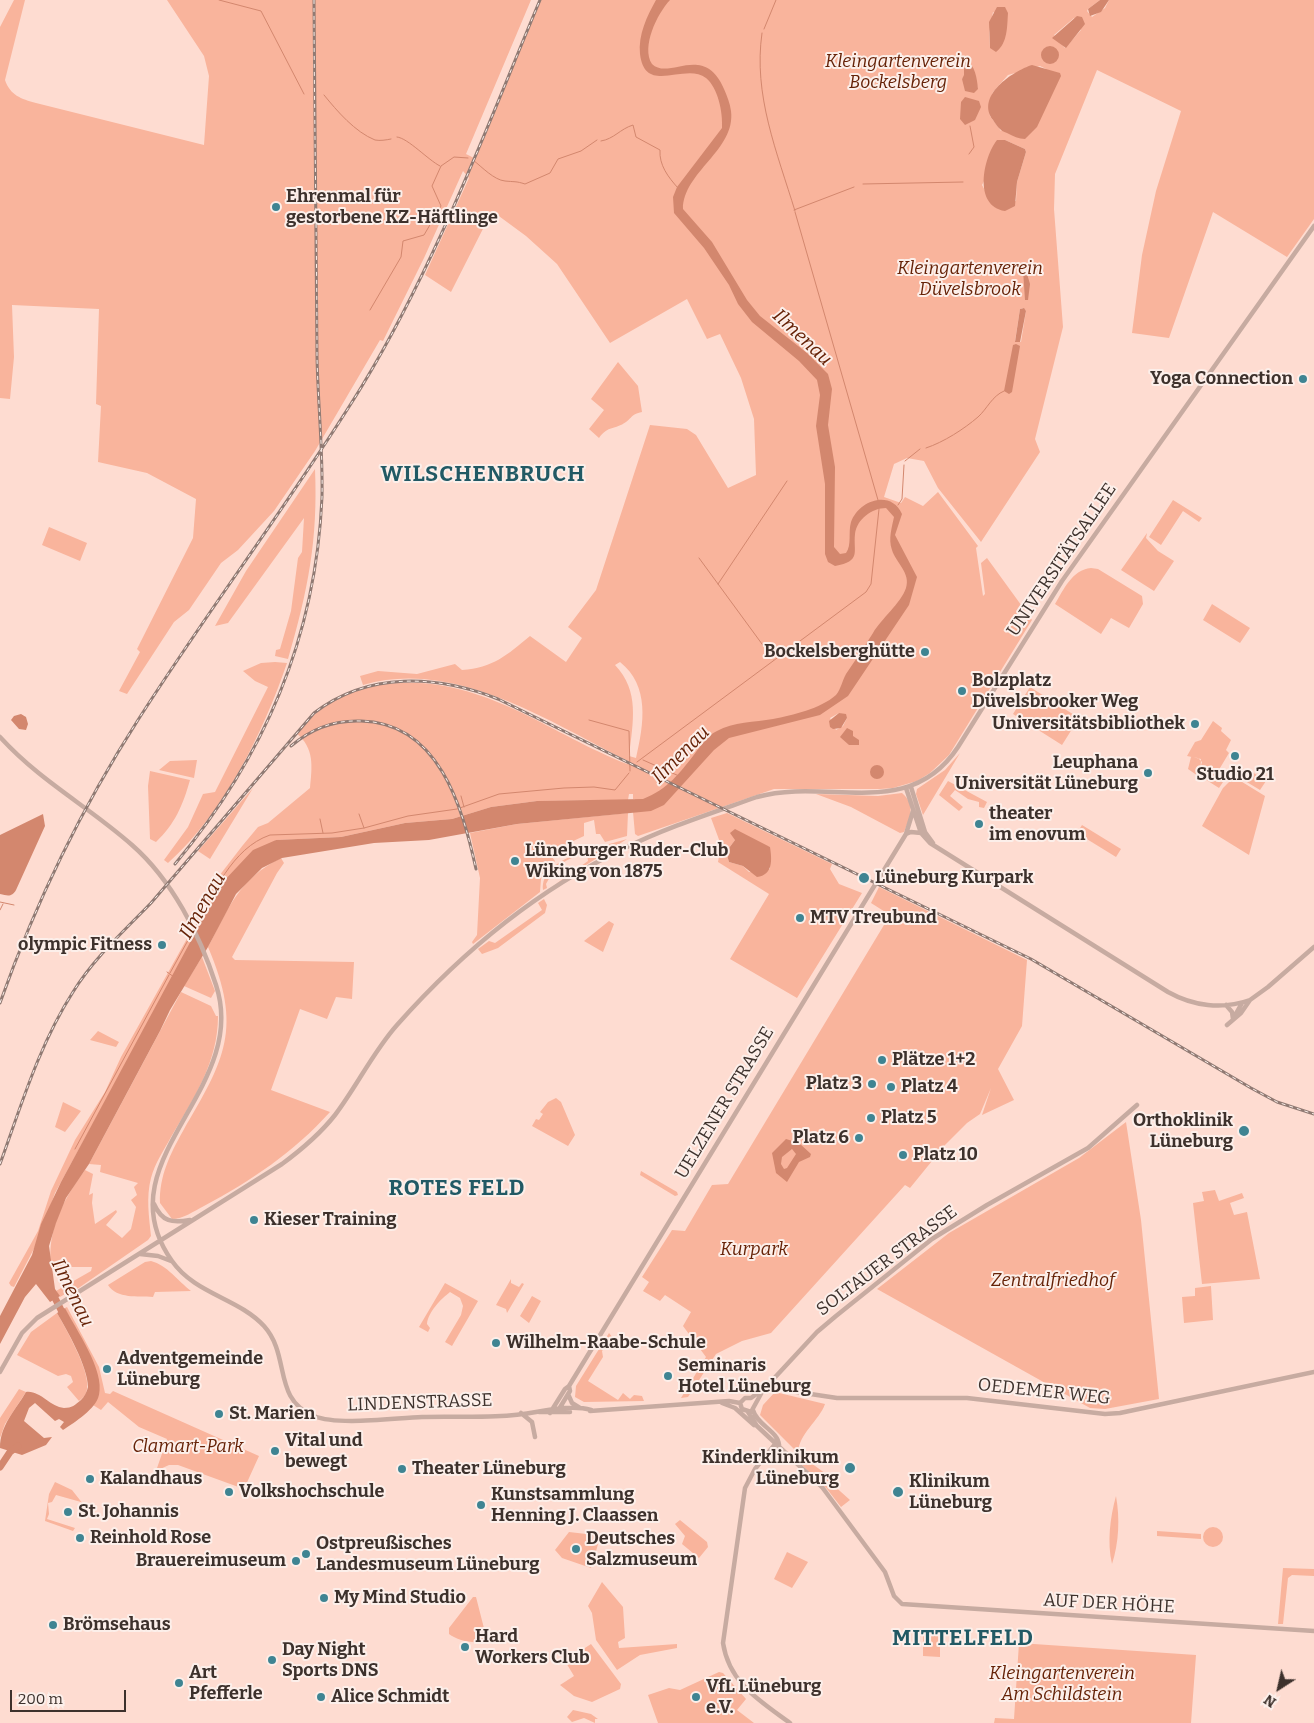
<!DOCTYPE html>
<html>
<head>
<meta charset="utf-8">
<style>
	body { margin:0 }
	#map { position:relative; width:1314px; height:1723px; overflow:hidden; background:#fedcd1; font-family:Bitter,serif }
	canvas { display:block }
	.north { position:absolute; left:1254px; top:1663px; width:50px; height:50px; -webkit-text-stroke:4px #fcefea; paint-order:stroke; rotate:215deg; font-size:14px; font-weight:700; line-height:20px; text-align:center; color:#3d312c }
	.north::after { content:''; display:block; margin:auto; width:18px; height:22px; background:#3d312c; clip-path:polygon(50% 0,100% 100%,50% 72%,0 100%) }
	.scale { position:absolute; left:10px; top:1690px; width:116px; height:22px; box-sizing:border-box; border:2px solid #3d312c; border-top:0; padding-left:6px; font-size:15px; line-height:18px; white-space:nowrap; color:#3d312c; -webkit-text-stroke:4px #fcefea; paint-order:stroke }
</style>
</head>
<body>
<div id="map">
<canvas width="1314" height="1723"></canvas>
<div class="north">N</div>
<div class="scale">200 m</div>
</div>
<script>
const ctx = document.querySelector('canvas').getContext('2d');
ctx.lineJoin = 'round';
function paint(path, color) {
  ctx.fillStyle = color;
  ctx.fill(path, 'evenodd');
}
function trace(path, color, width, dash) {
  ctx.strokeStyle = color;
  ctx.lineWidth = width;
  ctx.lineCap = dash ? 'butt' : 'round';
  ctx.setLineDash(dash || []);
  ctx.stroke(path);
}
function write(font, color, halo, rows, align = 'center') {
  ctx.font = font + ' Bitter,serif';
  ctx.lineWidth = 4;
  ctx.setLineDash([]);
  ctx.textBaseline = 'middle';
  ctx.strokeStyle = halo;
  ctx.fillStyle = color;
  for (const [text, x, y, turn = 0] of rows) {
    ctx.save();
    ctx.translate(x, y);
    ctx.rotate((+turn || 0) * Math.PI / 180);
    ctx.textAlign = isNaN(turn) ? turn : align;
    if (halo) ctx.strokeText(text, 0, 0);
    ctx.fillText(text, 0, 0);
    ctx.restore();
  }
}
const green = new Path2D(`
	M14,0H25L5,80C10,95 21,99 36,103L204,145L209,76L204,56L167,0H531L466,154L474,158L541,0H1100L1088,9L1087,11L1092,17L1105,8L1109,0H1314V219L1287,257L1213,212L1169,338L1132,333L1142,255L1156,191L1181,111L1097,70L1055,174L1054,209L1063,327L1035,439L1040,452L981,542L938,488L924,461L907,458L894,464L884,497L901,503L905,497L923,506L938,492L978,546L976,548L983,596L985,594L981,563L987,558L1032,620L949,755L930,773L917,781L893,788L880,789H774L638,836L635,834L633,812H635V799H633V794H629L628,800L537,801L491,807L452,819L405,823L341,837L276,840L222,883L199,926L195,919L219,876L243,845L258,827L268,823L310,788C312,767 315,748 296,733C317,707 347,691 379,685C476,670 544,731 627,764L628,761C549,722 455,658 363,685L360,676L378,671L417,674L455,664L462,670C493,668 507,655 530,636L566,662L582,638L568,627L596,590L650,425L687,429L696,435L728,488L756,475L754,419L741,378L720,334L707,339L687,299L610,343L557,264L526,236L492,211L451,292L425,275L469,178L463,171L424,258L383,341L380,340L315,451L274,511L238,550L221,563L189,610L174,622L127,694L119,691L140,652L137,649L193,538L196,499L147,473L98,462L101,406L96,404L99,309L12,305L14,357L10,399L0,398V27ZM993,12L1007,22L1005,30L990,48L989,32ZM1074,18L1081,30L1065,48L1054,35ZM972,65L978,89L962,79ZM1040,66L1046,69L1001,131L990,116L989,107L993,92L1008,75ZM1005,140L1025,149L1026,152L1017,182L1016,201L993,205L982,185ZM1023,308L1026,311L1021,342L1015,341L1020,309ZM620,662C650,686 644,724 636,758L629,756C633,722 640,691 615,665ZM839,713L847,718L843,726L836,730L830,718Z
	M618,362L638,386L642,412C630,415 634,416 626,422C615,430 608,425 599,438L589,429L604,410L591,399Z
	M315,469C318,540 308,590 288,659L275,656L276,650L280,649L291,611L298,558L302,552L304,518L228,623L215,626L246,571Z
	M1173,500L1202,518L1199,522L1183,511L1161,545L1149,537Z
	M49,527L87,543L80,561L42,545Z
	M1147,533L1146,538L1158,551L1174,561L1154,591L1121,570Z
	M1091,568L1098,569L1142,596L1143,604L1129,628L1111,618L1101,634L1055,604C1064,589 1072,570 1091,568Z
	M1212,604L1250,628L1240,643L1203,620Z
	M275,662L287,663C263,733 224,813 168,863L164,860L188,827L203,794L215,792L268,687L255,681L243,671L261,663Z
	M1030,687L1079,718L1062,745L1013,714Z
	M1213,721L1222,728L1221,731L1231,740L1226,750L1229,753L1217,773L1223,782L1219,788L1200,776L1201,759L1187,756L1195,742L1201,740Z
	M960,753L923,815L916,794L917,789L945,770Z
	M1191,757L1198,758L1202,762L1198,776L1188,769Z
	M197,760L194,778L159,770L170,761Z
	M1246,768L1266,781L1260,790L1240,778Z
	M150,771L190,780C183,805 175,824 156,842L150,839L148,786Z
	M1234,777L1265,796L1249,855L1202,826L1223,788Z
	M948,781L987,802L984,808L979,807V802L968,799L955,790L950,796L963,807L959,811L939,795Z
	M253,788L210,859L198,851Z
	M902,793C916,805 910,818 904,832L900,833L851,807L816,794L878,796Z
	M628,813L627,836L605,842L600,834H596L594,820L584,823V836L554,850L550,854L555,861L541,879L540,892L473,944L472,942L477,935L480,878L470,833L517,824Z
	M727,813L832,864L830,869L839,884L862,893L797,998L730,959L769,894L718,862L721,845L711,818ZM735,840L770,847V869L749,872L743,866L729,862L726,852Z
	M1082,825L1121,849L1116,857L1077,833Z
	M627,839L553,886L588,861L587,853C564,860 558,863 546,884L547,888L543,890C540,856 603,847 627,839Z
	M281,858L284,863L277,873L232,957L235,960L354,962L352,999L336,997L327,1019L300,1009L271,1090L330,1112C294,1152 251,1181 204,1206C194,1211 183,1219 172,1219L160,1203C159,1177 170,1154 183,1131C225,1059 243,1029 208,947C229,907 239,879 281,858Z
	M879,887L1027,960L1022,1026L998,1069L1014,1100L982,1115L991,1088L980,1114L967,1123L945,1145L910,1188L905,1185L771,1333L742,1341L716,1354L688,1397L681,1398L706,1357L683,1326L691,1312L665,1295L660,1301L643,1291L649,1282L642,1277L672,1230L685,1231L712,1185L728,1184L890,915L871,903Z
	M544,899L547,905L545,913L498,948L482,954L478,949L489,941L495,943L542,910L538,903Z
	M609,921L614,924L603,952L584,941Z
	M189,935L192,942L55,1193L38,1241L14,1287L11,1286L9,1283L38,1231L51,1191L75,1140L105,1092L121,1057Z
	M202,957L215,991L211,998L184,986Z
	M181,992L211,1006L216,1016H218C218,1062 194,1098 171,1137C164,1150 155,1163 151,1178C146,1197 149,1217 151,1236L148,1240L67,1296L65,1294L60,1297L56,1291L91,1271L92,1267H51C47,1229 63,1200 85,1170L93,1174L89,1195L93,1193L92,1203L95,1224L116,1210L117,1212L106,1225L122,1238L131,1229L136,1207L131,1200L137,1195L134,1187L138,1183L100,1172L101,1165L89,1164Z
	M98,1031L119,1042L116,1047L90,1040Z
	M556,1098L561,1102L575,1135L568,1146L532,1126L536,1119L539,1120L543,1114L540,1112L548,1102Z
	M63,1102L81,1111L65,1132L55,1127Z
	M1126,1122L1141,1220L1159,1399L1105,1409L1090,1408L877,1289L949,1233L1079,1158Z
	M641,1171L677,1192L678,1195L675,1196L640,1175Z
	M1215,1190L1219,1201L1242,1193L1244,1198L1230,1203L1234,1215L1247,1212L1260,1279L1202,1284L1193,1203L1204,1201L1202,1192Z
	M151,1261C167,1265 178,1281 191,1291L155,1292L153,1297C138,1296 117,1299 108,1285L145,1262Z
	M511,1279V1283L519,1287L522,1283L524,1284L507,1313L506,1309L496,1305Z
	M445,1283L478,1301L452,1346L445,1342L461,1315L463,1306L460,1298L450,1292C441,1299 428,1312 427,1324L430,1328L428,1332L419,1327Z
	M1211,1286L1213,1320L1184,1323L1182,1297L1195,1296V1288Z
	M532,1296L541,1301L529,1323L520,1316Z
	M67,1307L99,1367L105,1393L110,1394L113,1391L259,1456L244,1489L178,1465H169L156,1471L167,1439L139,1427L108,1402L101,1410L93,1405L99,1395L65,1308Z
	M57,1313C66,1329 90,1371 87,1388C87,1394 83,1398 79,1401L67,1387L73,1382L71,1376L66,1374L58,1376L17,1355L31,1332Z
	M609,1333L613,1338L602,1351L603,1357L588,1381L618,1400L623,1393L630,1399L634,1395L642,1396L644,1401L584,1402L575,1397L576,1386Z
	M19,1389L26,1392L5,1424L0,1438V1418Z
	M775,1392L825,1404C819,1421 799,1433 798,1453L760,1415L763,1405Z
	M800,1455L833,1479L831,1483L850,1500L841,1507L827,1489L800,1463Z
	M55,1482L72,1490L87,1509L80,1507L81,1502L56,1495L52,1502L48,1503L49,1514L47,1519L75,1528L73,1531L45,1521L49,1494Z
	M1116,1496C1120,1518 1119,1543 1112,1564C1107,1542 1110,1518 1116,1496Z
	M680,1520L707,1542L708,1547L699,1558L682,1544L685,1536L675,1524Z
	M1203 1537a10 10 0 1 1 20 0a10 10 0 1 1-20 0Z
	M1157,1531L1201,1534V1539L1157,1536Z
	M569,1532L595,1535L599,1541L591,1568L562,1558L555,1550Z
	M787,1552L808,1562L792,1588L774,1579Z
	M1283,1568L1314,1569V1576L1292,1575L1288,1578L1283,1624H1278Z
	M602,1582L623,1607L625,1638L618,1642L619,1648L677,1644V1648L640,1655L617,1670L596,1640L592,1613L588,1606Z
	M473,1597H476L487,1640C477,1645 458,1641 449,1634V1628Z
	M923,1635H940V1657L923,1656Z
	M1019,1643L1196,1655L1191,1723H994L995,1718L1014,1719Z
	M591,1644L621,1684L620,1689L592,1702L574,1696L560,1685L574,1676L565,1661Z
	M719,1672L723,1673L746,1699L737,1710L754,1723H658L648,1695L669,1688L680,1690Z
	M573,1710L591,1714L598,1719H595V1723L584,1718L572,1722L567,1717Z`);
const water = new Path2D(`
	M656,0H670C657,14 641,47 652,64C669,81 704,42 724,89C727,96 730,103 731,111C736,150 683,172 683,209L712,242L747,300L760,316L807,353L828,374L832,389L828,425L835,467L834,547L840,554L846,553C852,545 848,532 851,522C859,500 891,489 902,514L895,535L917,577L909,605L848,696L820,715L729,738L714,750L664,805L651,811L517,824L429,840L374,843L282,858L262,868L236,894L208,947L170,1010L160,1031L89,1164L66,1198L56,1223L49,1246L55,1289L60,1296L50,1302L36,1284L25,1297L0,1344V1316L32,1255L41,1224L61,1182L222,883L253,850L276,840L341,837L405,823L452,819L491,807L537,801L643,799C668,789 680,773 696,752C702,744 708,735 717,731C733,722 755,722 773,719C793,715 820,709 836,695C841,689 842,681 846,674C855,661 864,647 873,633C881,619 901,603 906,588C911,573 896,563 892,550C888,539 892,527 894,517L886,508C872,508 857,519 855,534C853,552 862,561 835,566L828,562L825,554V484L816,426L820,395L817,380L799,361L752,322L738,304L729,285L704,248L674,213L673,197L677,187L722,128C723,112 718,88 706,78C685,62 645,96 640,54C638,35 647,16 656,0Z
	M1100,0H1109L1101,12L1090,16L1088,9Z
	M997,7H1005L1008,13C1007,26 1008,43 996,52L990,48L989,22Z
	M1077,16L1082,17L1085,24L1066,48L1052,38Z
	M1041 55a9 9 0 1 1 18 0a9 9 0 1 1-18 0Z
	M966,60C975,65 977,78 978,89L974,93L965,91L962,79L964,75V61Z
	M1032,65L1060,73L1061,76L1037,127L1025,139C1019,139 1013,136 1007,133C1000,131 997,126 993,120C975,96 1013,71 1032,65Z
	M965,97L979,101L981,107L975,120L965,125L960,119L961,102Z
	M997,140H1005L1025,149L1026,152L1017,182L1015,206L1005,211C973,206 983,158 997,140Z
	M1025,267L1030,284L1028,300H1025L1023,270Z
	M1024,308L1026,311L1020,342H1015L1020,309Z
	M1016,344L1020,346L1012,392L1009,394L1004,391L1013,345Z
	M839,713L846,714L847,718L841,728L833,729L830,727L829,721Z
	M21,714L26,717L28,724L26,730L19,729L11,720L14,716Z
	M847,728L853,731V736L859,740V745H849L840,737Z
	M870 772a7 7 0 1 1 14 0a7 7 0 1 1-14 0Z
	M43,814L45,826L16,890C12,897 8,896 0,894V835Z
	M735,829L770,847C772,860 773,875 757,877L743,866L729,862L726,852L735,840L730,833Z
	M786,1139L799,1143L811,1154L810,1157L799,1162L787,1182L776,1173L772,1153ZM792,1149L796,1154L787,1168L784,1169L781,1164L782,1157Z
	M65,1308C76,1330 105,1370 99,1395C96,1409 75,1422 63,1430L60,1427L64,1422L59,1419L55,1421L35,1403L29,1408L24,1421L44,1438L52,1437L46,1445L22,1455L0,1448C0,1425 15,1411 26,1392C40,1390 50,1407 64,1408C72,1408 75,1405 81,1400C84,1397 87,1392 88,1387C88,1367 67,1330 57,1313Z`);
const stream = new Path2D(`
	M219,0L261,11L304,94
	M764,29L776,0
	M762,33C753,95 777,152 795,211
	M324,95C337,111 355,132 375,140C380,141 386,140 391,139
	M397,137C408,138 428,160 440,166
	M601,141C614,139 620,129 633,125L636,137L660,150C659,165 668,177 678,188
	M969,154L974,147L970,126
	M473,160C482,167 494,180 505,181C514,182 516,181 525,184L550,173L558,159L581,151L597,140
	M863,184L963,182
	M794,210L854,187
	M795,212L878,500
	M370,310L401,257L403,241L424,235L441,206L432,186L441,166L454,157L468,158
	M926,448C944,442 964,429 978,417C987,409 992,396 1004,391
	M905,461L920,449
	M898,505L902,499L904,465
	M699,558L773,659
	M718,584L787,481
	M589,720L629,731L630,771
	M643,760L679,776
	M637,762L866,592L871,584L879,509
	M461,796L464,807
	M359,814L364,828
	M320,819L323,833
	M0,902L14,905
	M0,910L3,904
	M195,927C213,894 232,848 270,835L332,833L364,828L408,816L457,809L499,794L564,788L594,787L615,790L629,773
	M167,972L174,977
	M170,973L192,933
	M75,1149L169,975`);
const river = new Path2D(`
	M52,1292L65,1318
	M0,1467L10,1452L18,1446`);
const secondary = new Path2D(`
	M0,737C41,782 88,806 132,845C172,880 200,935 216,985C251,1091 101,1161 172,1261C195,1294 238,1298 264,1326C291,1356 272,1399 314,1416C338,1426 394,1418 422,1417C459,1416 499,1419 536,1412C551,1409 575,1405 591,1410
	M911,787L925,832L933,843
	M906,788L921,833L930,843L1168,992C1193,1006 1222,1010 1250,1000
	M906,834L911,832L921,833
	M1226,1005L1232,1012L1233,1019
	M1234,1017L1242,1003
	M1227,1025L1241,1013L1250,1000L1268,987L1314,947
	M154,1204C162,1222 172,1223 190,1220
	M140,1254L158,1256L171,1261
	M0,1372L22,1333L37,1318L282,1164C301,1150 320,1134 335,1115C357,1086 373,1052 397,1025C460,954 537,890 623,849C665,828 712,813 757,797C828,777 909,822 958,747L1062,581L1314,226
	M770,1384L784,1390L837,1398H967L1105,1414L1120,1413L1314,1372
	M568,1394L572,1403L580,1408
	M722,1403L735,1408L754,1425
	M740,1403L745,1398H751L766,1387L817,1332L836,1316L932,1239L987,1205L1088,1148L1137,1105
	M740,1403L742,1409L751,1412L762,1392
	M559,1409L570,1391L569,1386
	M753,1410C757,1425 778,1431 779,1445
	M590,1411L729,1401L740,1403
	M539,1412H570
	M748,1412L757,1426L822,1487L885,1572L894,1596L902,1604L1314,1631
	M521,1413L532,1422L535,1437
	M550,1413L565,1389L569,1386L906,834L913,811
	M776,1443L755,1469L745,1488L723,1643C729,1683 760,1701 790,1723
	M765,1458L779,1445`);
const rail = new Path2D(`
	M291,746C312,728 334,720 361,721C439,723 462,806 476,869
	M175,864C264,757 316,638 322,497C323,451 318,404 317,357C317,238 314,119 314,0
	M0,1003C35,904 81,809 138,720C210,607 292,500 362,386C435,266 486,129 540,0
	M0,1164C21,1106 39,1045 73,992C94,958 124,931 151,903L314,713C369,671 437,675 498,699L1031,959L1251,1088L1277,1102L1314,1114`);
const markers = [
	[276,207,5,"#3f8492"],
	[1303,379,5,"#3f8492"],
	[925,652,5,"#3f8492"],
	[962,691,5,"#3f8492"],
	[1195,724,5,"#3f8492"],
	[1235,756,5,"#3f8492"],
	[1148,773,5,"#3f8492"],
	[979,824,5,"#3f8492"],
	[515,861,5,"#3f8492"],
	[864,878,6,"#3f8492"],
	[800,918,5,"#3f8492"],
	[162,945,5,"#3f8492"],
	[882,1060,5,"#3f8492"],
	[872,1084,5,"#3f8492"],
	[891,1087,5,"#3f8492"],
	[871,1118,5,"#3f8492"],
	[1244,1131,6,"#3f8492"],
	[859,1138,5,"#3f8492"],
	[903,1155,5,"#3f8492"],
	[254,1220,5,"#3f8492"],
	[496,1343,5,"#3f8492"],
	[107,1369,5,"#3f8492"],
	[668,1376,5,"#3f8492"],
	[219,1414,5,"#3f8492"],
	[275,1451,5,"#3f8492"],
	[850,1468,6,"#3f8492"],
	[402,1469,5,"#3f8492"],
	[90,1479,5,"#3f8492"],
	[229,1492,5,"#3f8492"],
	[898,1492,6,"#3f8492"],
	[481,1505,5,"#3f8492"],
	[68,1512,5,"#3f8492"],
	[80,1538,5,"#3f8492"],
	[576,1549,5,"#3f8492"],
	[306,1554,5,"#3f8492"],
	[296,1561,5,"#3f8492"],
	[324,1598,5,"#3f8492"],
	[53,1625,5,"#3f8492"],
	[465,1647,5,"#3f8492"],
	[272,1660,5,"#3f8492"],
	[179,1683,5,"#3f8492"],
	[321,1697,5,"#3f8492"],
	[696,1697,5,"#3f8492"]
];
const parkNames = [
	["Kleingartenverein",898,62],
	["Bockelsberg",898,83],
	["Kleingartenverein",970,269],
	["Düvelsbrook",970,290],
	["Kurpark",754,1250],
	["Zentralfriedhof",1053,1281],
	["Clamart-Park",188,1447],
	["Kleingartenverein",1062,1674],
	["Am Schildstein",1062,1695]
];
const poiNames = [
	["Ehrenmal für",286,197],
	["gestorbene KZ-Häftlinge",286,218],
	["Yoga Connection",1293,379,"right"],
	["Bockelsberghütte",915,652,"right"],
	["Bolzplatz",972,681],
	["Düvelsbrooker Weg",972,702],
	["Universitätsbibliothek",1185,724,"right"],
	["Leuphana",1138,763,"right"],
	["Universität Lüneburg",1138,784,"right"],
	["Studio 21",1235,775,"center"],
	["theater",989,814],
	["im enovum",989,835],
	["Lüneburger Ruder-Club",525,851],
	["Wiking von 1875",525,872],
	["Lüneburg Kurpark",875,878],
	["MTV Treubund",810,918],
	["olympic Fitness",152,945,"right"],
	["Plätze 1+2",892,1060],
	["Platz 3",862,1084,"right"],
	["Platz 4",901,1087],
	["Platz 5",881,1118],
	["Orthoklinik",1233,1121,"right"],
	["Lüneburg",1233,1142,"right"],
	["Platz 6",849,1138,"right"],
	["Platz 10",913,1155],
	["Kieser Training",264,1220],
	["Wilhelm-Raabe-Schule",506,1343],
	["Adventgemeinde",117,1359],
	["Lüneburg",117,1380],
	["Seminaris",678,1366],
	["Hotel Lüneburg",678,1387],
	["St. Marien",229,1414],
	["Vital und",285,1441],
	["bewegt",285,1462],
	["Kinderklinikum",839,1458,"right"],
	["Lüneburg",839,1479,"right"],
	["Theater Lüneburg",412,1469],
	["Kalandhaus",100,1479],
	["Klinikum",909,1482],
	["Lüneburg",909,1503],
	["Volkshochschule",239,1492],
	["Kunstsammlung",491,1495],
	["Henning J. Claassen",491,1516],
	["St. Johannis",78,1512],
	["Reinhold Rose",90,1538],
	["Deutsches",586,1539],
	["Salzmuseum",586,1560],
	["Ostpreußisches",316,1544],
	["Landesmuseum Lüneburg",316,1565],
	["Brauereimuseum",286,1561,"right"],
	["My Mind Studio",334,1598],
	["Brömsehaus",63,1625],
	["Hard",475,1637],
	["Workers Club",475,1658],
	["Day Night",282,1650],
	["Sports DNS",282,1671],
	["Art",189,1673],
	["Pfefferle",189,1694],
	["VfL Lüneburg",706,1687],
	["e.V.",706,1708],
	["Alice Schmidt",331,1697]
];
const streetNames = [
	["UNIVERSITÄTSALLEE",1062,560,-56],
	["UELZENER STRASSE",725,1103,-59],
	["SOLTAUER STRASSE",887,1261,-37],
	["OEDEMER WEG",1044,1392,6],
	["LINDENSTRASSE",420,1403,-2],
	["AUF DER HÖHE",1109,1604,3]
];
const waterNames = [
	["Ilmenau",802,338,43],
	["Ilmenau",681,755,-45],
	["Ilmenau",203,906,-60],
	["Ilmenau",72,1293,64]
];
const districtNames = [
	["WILSCHENBRUCH",483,475],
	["ROTES FELD",457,1189],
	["MITTELFELD",963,1639]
];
paint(green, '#f9b49c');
paint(water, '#d3876e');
trace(stream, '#d3876e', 1);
trace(river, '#d3876e', 7);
trace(secondary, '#c7aba1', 4.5);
trace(rail, '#907a73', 3);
trace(rail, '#fcefea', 1, [4]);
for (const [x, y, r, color] of markers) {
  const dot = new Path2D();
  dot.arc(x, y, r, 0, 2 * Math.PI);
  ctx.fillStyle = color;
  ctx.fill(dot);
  trace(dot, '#fcefea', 2);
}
write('italic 18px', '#662207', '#fcefea', parkNames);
write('bold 18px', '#3d312c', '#fcefea', poiNames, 'left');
write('18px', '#3d312c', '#fcefea', streetNames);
write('italic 19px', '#662207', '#fcefea', waterNames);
ctx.letterSpacing = '1px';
write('bold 22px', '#225964', '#fcefea', districtNames);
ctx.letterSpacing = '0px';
</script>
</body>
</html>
